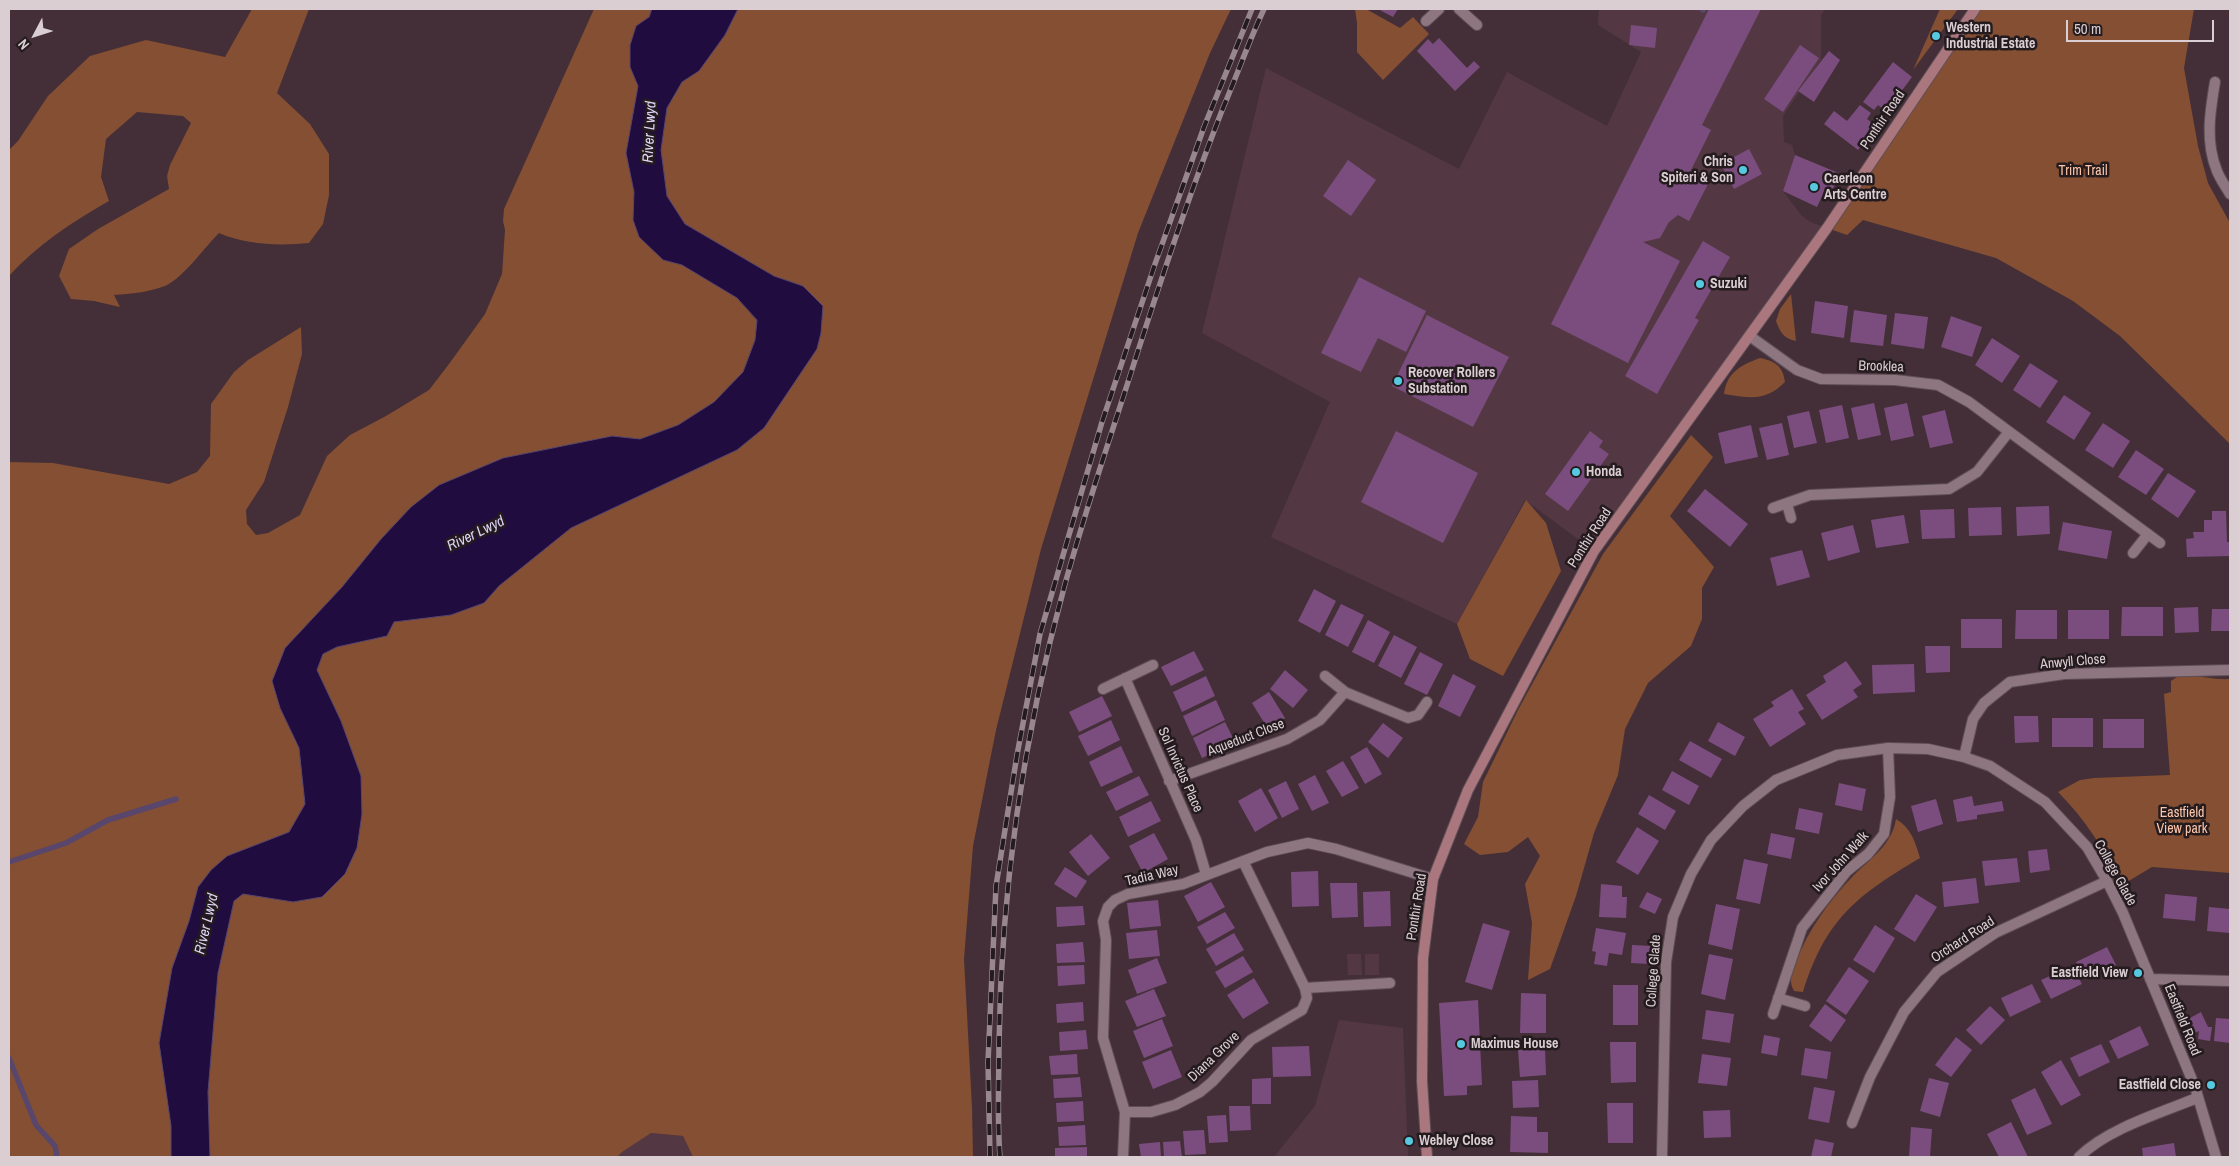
<!DOCTYPE html>
<html>
<head>
<meta charset="utf-8">
<style>
	body { margin:0 }
	#map { position:relative; width:2239px; height:1166px; overflow:hidden; background:#442f38; font-family:"Archivo Narrow",sans-serif }
	canvas { display:block }
	.frame { position:absolute; inset:0; border:10px solid #dbced3; pointer-events:none }
	.north { position:absolute; left:10px; top:10px; width:50px; height:50px; -webkit-text-stroke:4px #241b1e; paint-order:stroke; rotate:230deg; font-size:14px; font-weight:700; line-height:20px; text-align:center; color:#dbced3 }
	.north::after { content:''; display:block; margin:auto; width:18px; height:22px; background:#dbced3; clip-path:polygon(50% 0,100% 100%,50% 72%,0 100%) }
	.scale { position:absolute; left:2066px; top:20px; width:148px; height:22px; box-sizing:border-box; border:2px solid #dbced3; border-top:0; padding-left:6px; font-size:15px; line-height:18px; white-space:nowrap; color:#dbced3; -webkit-text-stroke:4px #241b1e; paint-order:stroke }
</style>
</head>
<body>
<div id="map">
<canvas width="2239" height="1166"></canvas>
<div class="frame"></div>
<div class="north">N</div>
<div class="scale">50 m</div>
</div>
<script>
const ctx = document.querySelector('canvas').getContext('2d');
ctx.lineJoin = 'round';
function paint(path, color) {
  ctx.fillStyle = color;
  ctx.fill(path, 'evenodd');
}
function trace(path, color, width, dash) {
  ctx.strokeStyle = color;
  ctx.lineWidth = width;
  ctx.lineCap = dash ? 'butt' : 'round';
  ctx.setLineDash(dash || []);
  ctx.stroke(path);
}
function write(font, color, halo, rows, align = 'center') {
  ctx.font = font + ' "Archivo Narrow",sans-serif';
  ctx.lineWidth = 5;
  ctx.setLineDash([]);
  ctx.textBaseline = 'middle';
  ctx.strokeStyle = halo;
  ctx.fillStyle = color;
  for (const [text, x, y, turn = 0] of rows) {
    ctx.save();
    ctx.translate(x, y);
    ctx.rotate((+turn || 0) * Math.PI / 180);
    ctx.textAlign = isNaN(turn) ? turn : align;
    if (halo) ctx.strokeText(text, 0, 0);
    ctx.fillText(text, 0, 0);
    ctx.restore();
  }
}
const built = new Path2D(`
	M1599,9H1825L1821,15V60L1783,116L1784,142L1792,145L1795,155L1783,191L1801,215L1810,222L1827,228L1594,551L1525,500L1457,624L1271,537L1330,402L1202,333L1266,68L1459,169L1507,72L1607,126L1641,52L1598,25Z
	M1347,954H1361L1362,975H1348Z
	M1365,954H1379V975H1365Z
	M1339,1020L1403,1028L1408,1157H1274L1315,1106Z
	M650,1133L683,1136L693,1157H617L622,1152Z`);
const green = new Path2D(`
	M252,9H309L277,93L310,124L329,154V195L323,224L309,243C280,246 246,245 219,233C204,248 183,278 165,286C149,292 131,294 114,295L120,307L94,301L71,299L59,276L69,249L98,229L169,189L167,176L170,165L191,123L183,116L137,112L106,139L101,177L109,201C72,222 37,245 9,276V150L18,141L48,96L90,56L146,40L225,57Z
	M594,9H652L649,17L636,26L630,67L638,86L626,153L634,192L633,220L663,260L682,265L737,298L757,321L755,340L743,372L714,402L678,425L640,439L612,436L504,458L440,485L411,507L381,539L342,587L285,648L280,708L299,748L305,804L289,832L268,841L198,887L189,921L171,1126V1157H9V462L53,463L169,484L197,472L210,456L211,404L234,372L248,360L301,327L302,354L288,407L264,482L246,510L247,524L256,535L268,533L300,515L327,456L350,435L386,416L429,390L449,364L485,314L502,274L505,230L503,221L504,209Z
	M738,9H1231L1210,53L1138,233L1041,549L996,730L973,846L964,959L972,1107L973,1157H693L683,1136L651,1133L622,1152L617,1157H210L208,1092L218,973L234,901L243,894L293,902L361,776L341,721L317,670L323,654L337,647L387,636L394,622L451,615L484,603L499,586L571,528L737,450L764,428L779,404L803,286L774,276L685,224L667,196L661,150L667,108L682,82L699,70L725,35Z
	M1355,9H1366L1400,28L1413,17L1429,34L1383,80L1357,52V23Z
	M1940,9H1958L1913,70Z
	M1975,9H2194L2184,68L2198,146L2208,183L2230,223V444L2120,336L2073,301L1996,258L1863,220L1847,235L1827,228Z
	M1791,294L1796,341C1784,339 1780,332 1776,321L1780,309Z
	M1760,358C1775,361 1783,366 1785,382C1765,402 1750,398 1724,394C1727,372 1741,365 1760,358Z
	M1691,435L1713,457L1670,516L1714,567L1702,588V619L1691,646L1648,683L1625,729L1618,775L1594,833L1576,896L1550,969L1528,980L1532,923L1525,884L1540,856L1528,837L1508,852L1480,855L1464,844L1478,817L1483,782L1518,710L1603,554Z
	M1526,500L1546,523L1561,571L1503,676L1470,659L1457,624Z
	M2187,675C2202,676 2215,680 2230,679V873L2152,867L2122,885C2105,851 2086,820 2058,792L2080,780L2094,778L2170,775L2164,694L2171,692V681L2177,677Z
	M1896,819C1911,828 1915,841 1920,858C1856,896 1826,919 1803,992L1794,991C1788,980 1792,973 1796,962C1808,930 1829,901 1853,876C1871,858 1892,845 1896,819Z`);
const water = new Path2D(`
	M652,9H738L725,35L699,71L682,82L667,108L661,150L667,196L685,224L774,276L803,286L823,306L821,333L817,349L764,428L737,450L571,528L499,586L484,603L451,615L394,622L387,636L337,647L323,654L317,670L341,721L361,776L362,814L357,848L345,874L322,897L293,902L243,894L234,901L218,973L208,1092L210,1157H171V1126L159,1043L172,968L189,921L198,887L211,870L227,856L289,832L305,804L299,748L280,708L272,681L285,648L342,587L381,539L411,507L439,485L503,458L612,436L640,439L678,425L714,402L743,372L755,340L757,320L737,298L682,265L663,260L639,237L633,220L634,192L626,153L638,86L630,67V45L636,26L649,17Z`);
const stream = new Path2D(`
	M1702,9L1703,10
	M9,862L66,843L108,820L176,799
	M9,1058L36,1125L55,1146L57,1157`);
const building = new Path2D(`
	M1378,9H1398L1393,17Z
	M1709,9H1761L1702,125L1711,130L1689,174L1708,184L1689,221L1678,215L1669,222L1660,238L1643,242L1680,261L1628,363L1551,324Z
	M1631,25L1657,28L1655,48L1629,45Z
	M1439,38L1467,68L1474,61L1480,67L1455,91L1417,51L1428,39L1433,44Z
	M1800,45L1819,58L1783,112L1764,99Z
	M1829,51L1840,60L1814,102L1798,91Z
	M1893,62L1912,77L1886,112L1878,105L1874,110L1863,102Z
	M1860,105L1871,113L1867,119L1876,126L1858,150L1824,124L1834,111L1847,121Z
	M1749,149L1762,174L1734,189L1721,164Z
	M1795,155L1841,174L1830,194L1824,192L1817,207L1783,191Z
	M1348,160L1376,180L1351,216L1323,196Z
	M1703,241L1730,257L1695,318L1699,320L1657,394L1625,376Z
	M1359,277L1426,311L1406,352L1378,338L1361,372L1321,353Z
	M1815,301L1848,306L1844,338L1811,333Z
	M1854,310L1887,315L1883,346L1850,342Z
	M1895,313L1928,317L1924,349L1891,344Z
	M1427,315L1509,357L1473,427L1392,386Z
	M1951,316L1982,327L1972,357L1941,347Z
	M1992,338L2020,356L2002,383L1975,365Z
	M2030,363L2058,381L2040,408L2013,390Z
	M2064,395L2091,413L2074,440L2046,422Z
	M1874,403L1881,435L1858,440L1851,408Z
	M1907,403L1914,436L1891,441L1884,408Z
	M1842,405L1849,438L1826,443L1819,410Z
	M1945,410L1953,443L1930,448L1922,416Z
	M1809,411L1817,443L1794,448L1787,416Z
	M1782,423L1789,455L1767,460L1759,428Z
	M2103,423L2130,441L2113,468L2085,450Z
	M1751,425L1758,457L1725,464L1718,433Z
	M1396,431L1478,473L1443,543L1361,502Z
	M1590,431L1603,441L1599,447L1609,454L1568,511L1545,494Z
	M2136,450L2164,469L2146,495L2118,477Z
	M2168,473L2196,491L2178,518L2151,499Z
	M1705,489L1748,524L1730,547L1687,511Z
	M2049,506L2050,534L2017,536L2016,507Z
	M2001,507L2002,535L1969,536L1968,508Z
	M1954,509L1955,538L1922,539L1920,510Z
	M2212,511H2226L2227,542H2230V556L2187,557L2186,539L2194,538L2193,532H2204V520H2212Z
	M1904,515L1909,543L1876,548L1871,520Z
	M2063,522L2112,531L2107,559L2058,550Z
	M1853,525L1860,552L1828,561L1821,533Z
	M1802,550L1810,577L1777,586L1770,558Z
	M1314,589L1336,601L1320,633L1298,621Z
	M1341,604L1364,615L1348,647L1325,635Z
	M2122,607H2163V636H2121Z
	M2198,607L2199,632L2175,633L2174,608Z
	M2212,609H2230V631H2211Z
	M2016,610H2057V639H2015Z
	M2068,610H2109V639H2068Z
	M1961,619H2002V648H1961Z
	M1368,620L1390,632L1374,663L1352,652Z
	M1394,635L1417,647L1401,678L1378,666Z
	M1925,646H1950V672L1926,673Z
	M1194,651L1204,670L1171,686L1161,667Z
	M1420,652L1443,664L1427,695L1404,684Z
	M1846,661L1862,684L1853,690L1858,697L1822,720L1806,695L1826,682L1823,676Z
	M1914,664L1915,692L1873,694L1872,665Z
	M1285,670L1308,690L1293,708L1270,689Z
	M1453,674L1476,686L1460,717L1438,706Z
	M1206,676L1215,696L1182,712L1173,692Z
	M1792,689L1804,709L1798,712L1806,724L1770,747L1753,719L1774,706L1771,702Z
	M1269,692L1285,718L1268,729L1252,703Z
	M1102,696L1112,716L1079,732L1069,712Z
	M1216,700L1225,720L1192,736L1183,716Z
	M2014,716H2038L2039,742L2015,743Z
	M2052,718H2093V747H2052Z
	M2103,719H2144V748H2103Z
	M1111,720L1120,740L1088,756L1078,736Z
	M1225,722L1235,742L1202,758L1193,738Z
	M1718,722L1745,737L1735,756L1708,741Z
	M1383,723L1403,738L1388,758L1368,742Z
	M1690,741L1722,759L1711,778L1679,760Z
	M1121,746L1133,772L1101,787L1089,762Z
	M1367,747L1382,774L1365,784L1350,757Z
	M1343,761L1359,788L1342,797L1326,771Z
	M1672,771L1699,786L1689,805L1662,790Z
	M1315,775L1329,803L1312,811L1298,784Z
	M1139,776L1149,795L1116,811L1106,792Z
	M1286,781L1299,809L1282,818L1268,790Z
	M1839,783L1866,789L1862,811L1835,805Z
	M1261,788L1278,818L1255,832L1238,801Z
	M1649,795L1676,811L1665,830L1638,814Z
	M1972,796L1974,806L2002,801L2004,811L1977,815V819L1957,822L1953,800Z
	M1936,799L1943,824L1918,832L1911,806Z
	M1151,801L1161,821L1128,837L1119,817Z
	M1799,808L1823,813L1819,834L1795,829Z
	M1637,827L1659,841L1638,875L1616,862Z
	M1154,833L1168,859L1143,873L1129,846Z
	M1771,833L1795,838L1791,859L1767,854Z
	M1091,834L1110,858L1088,876L1069,852Z
	M2047,849L2050,870L2030,873L2028,851Z
	M2017,858L2020,882L1985,886L1982,861Z
	M1744,859L1768,864L1760,904L1736,899Z
	M1065,867L1087,881L1076,898L1054,884Z
	M1318,871L1319,906L1292,907L1291,872Z
	M1976,878L1979,903L1944,907L1942,882Z
	M1211,882L1225,907L1198,922L1184,896Z
	M1330,883H1357L1358,917L1332,918Z
	M1601,884L1622,886V897H1627L1626,918L1599,917Z
	M1390,891L1391,926L1364,927L1363,892Z
	M1647,892L1662,899L1655,914L1639,907Z
	M1916,894L1937,907L1915,942L1894,929Z
	M2165,894L2197,897L2195,921L2163,918Z
	M1158,900L1161,926L1130,929L1127,903Z
	M1716,904L1740,909L1732,950L1708,944Z
	M1083,906L1085,925L1057,927L1056,907Z
	M2209,907L2230,909V933L2207,931Z
	M1225,912L1235,928L1207,944L1197,927Z
	M1483,923L1510,931L1492,990L1465,982Z
	M1875,925L1895,938L1874,973L1853,960Z
	M1596,928L1626,933L1622,955L1609,953L1607,966L1594,964L1596,952L1592,951Z
	M1157,930L1160,956L1129,959L1126,933Z
	M1234,933L1244,950L1216,966L1206,949Z
	M1083,942L1085,962L1057,963L1056,944Z
	M1632,945L1651,946L1650,964L1631,963Z
	M2107,947L2116,965L2085,980L2076,962Z
	M1709,954L1733,959L1725,1000L1701,994Z
	M1243,956L1253,972L1225,988L1215,972Z
	M1157,958L1167,983L1137,994L1128,970Z
	M1084,965L1085,984L1058,986L1057,966Z
	M2072,966L2082,984L2051,999L2041,980Z
	M1849,967L1869,981L1846,1015L1826,1001Z
	M1254,978L1269,1003L1243,1019L1227,995Z
	M2032,984L2041,1002L2010,1017L2001,998Z
	M1613,985H1638V1025H1613Z
	M1154,989L1166,1016L1137,1027L1125,1001Z
	M1521,993L1546,994V1033H1520Z
	M1478,1000L1482,1085L1467,1086V1095L1444,1096L1439,1003Z
	M1083,1002L1084,1021L1057,1023L1056,1004Z
	M1825,1004L1846,1020L1831,1042L1809,1026Z
	M1990,1006L2005,1020L1981,1045L1966,1030Z
	M1706,1010L1734,1014L1730,1043L1702,1039Z
	M2201,1012L2208,1027H2212L2210,1041L2198,1039L2199,1031L2195,1033L2188,1019Z
	M2216,1018L2230,1019V1043L2214,1041Z
	M1162,1019L1173,1046L1144,1058L1133,1031Z
	M2140,1026L2149,1045L2118,1059L2109,1041Z
	M1086,1030L1088,1049L1060,1051L1059,1032Z
	M1764,1035L1780,1038L1777,1056L1761,1053Z
	M1956,1037L1972,1050L1951,1077L1935,1065Z
	M1610,1042H1636V1082L1611,1083Z
	M2101,1044L2110,1062L2079,1077L2070,1058Z
	M1309,1046L1311,1076L1273,1077L1272,1047Z
	M1805,1048L1831,1052L1827,1079L1801,1075Z
	M1545,1049L1546,1075L1520,1077L1518,1050Z
	M1171,1050L1182,1077L1153,1089L1142,1062Z
	M1077,1054L1078,1074L1051,1075L1049,1056Z
	M1702,1054L1731,1058L1727,1086L1698,1083Z
	M2061,1060L2081,1095L2061,1106L2041,1072Z
	M1080,1077L1082,1097L1054,1098L1053,1079Z
	M1271,1078V1104H1252V1079Z
	M1929,1078L1949,1083L1940,1117L1920,1111Z
	M1538,1080L1539,1107L1513,1108L1512,1081Z
	M1814,1087L1835,1091L1829,1123L1808,1119Z
	M2035,1088L2052,1124L2027,1135L2011,1100Z
	M1083,1101L1084,1121L1057,1122L1056,1103Z
	M1607,1103H1633V1143H1608Z
	M1229,1106H1250L1251,1130L1230,1131Z
	M1730,1110L1731,1137L1704,1138L1703,1111Z
	M1226,1115L1228,1142L1209,1143L1207,1116Z
	M1511,1116L1537,1117V1132H1548V1153L1510,1152Z
	M2011,1122L2028,1157H1999L1987,1134Z
	M1085,1125L1086,1145L1059,1146L1058,1127Z
	M1911,1127L1932,1129L1930,1157H1909Z
	M1204,1130L1206,1154L1185,1155L1183,1131Z
	M1815,1139L1834,1143L1831,1157H1811Z
	M1180,1141L1182,1157H1164L1163,1142Z
	M1160,1142L1161,1157H1141L1139,1144Z
	M2174,1143L2176,1157H2143L2142,1148Z
	M1087,1147V1157H1055V1148Z`);
const street = new Path2D(`
	M1459,9L1477,25
	M1426,21L1439,9
	M2215,82C2210,112 2205,142 2217,171C2220,179 2226,187 2230,194
	M1751,337L1797,370L1821,379L1895,380L1938,385L1969,402L2160,543
	M1787,504L1791,518
	M1773,508L1810,495L1949,489L1977,472L2008,433
	M2133,553L2148,534
	M1325,676L1345,692
	M1125,678L1196,840L1206,874
	M1103,689L1153,665
	M1964,757L1973,719L1984,703L2010,682L2064,674L2230,670
	M1169,781L1287,739L1320,720L1345,692L1408,718L1418,715L1427,702
	M2150,979L2230,981
	M1305,988L1390,983
	M1778,998L1805,1006
	M1773,1014L1802,928L1847,871L1868,854L1884,834L1890,797L1888,748
	M1125,1112H1151L1175,1105L1200,1092L1212,1082L1251,1040L1302,1010L1307,998L1305,988L1243,861
	M1852,1123L1870,1077L1904,1012L1937,972L1995,933L2107,881
	M1123,1157L1125,1112L1103,1038L1106,940L1103,921L1108,907L1115,900L1128,894L1183,884L1267,852L1308,843L1336,849L1433,879
	M1662,1157L1666,962L1673,917L1691,874L1711,840L1743,806L1776,780L1837,755L1888,748L1928,749L1964,757L1990,766L2045,802L2087,847L2107,881L2123,913L2195,1087L2216,1157
	M2079,1157C2107,1129 2160,1113 2197,1098`);
const secondary = new Path2D(`
	M1427,1157L1422,1081L1423,958L1433,879L1468,790L1594,551L1827,228L1975,9`);
const rail = new Path2D(`
	M990,1157L988,1062L996,886L1017,755L1040,634L1102,422L1155,264L1204,127L1252,9
	M1000,1157C997,1120 999,1082 999,1044C1001,889 1024,733 1065,584C1084,515 1107,447 1129,379C1158,288 1188,197 1223,108C1237,75 1249,41 1264,9`);
const markers = [
	[1936,36,5,"#56c9e1"],
	[1743,170,5,"#56c9e1"],
	[1814,187,5,"#56c9e1"],
	[1700,284,5,"#56c9e1"],
	[1398,381,5,"#56c9e1"],
	[1576,472,5,"#56c9e1"],
	[2138,973,5,"#56c9e1"],
	[1461,1044,5,"#56c9e1"],
	[2211,1085,5,"#56c9e1"],
	[1409,1141,5,"#56c9e1"]
];
const poiNames = [
	["Western",1946,28],
	["Industrial Estate",1946,44],
	["Chris",1733,162,"right"],
	["Spiteri & Son",1733,178,"right"],
	["Caerleon",1824,179],
	["Arts Centre",1824,195],
	["Suzuki",1710,284],
	["Recover Rollers",1408,373],
	["Substation",1408,389],
	["Honda",1586,472],
	["Eastfield View",2128,973,"right"],
	["Maximus House",1471,1044],
	["Eastfield Close",2201,1085,"right"],
	["Webley Close",1419,1141]
];
const streetNames = [
	["Ponthir Road",1883,120,-56],
	["Brooklea",1881,367,2],
	["Ponthir Road",1590,538,-57],
	["Anwyll Close",2073,662,-5],
	["Aqueduct Close",1246,738,-21],
	["Sol Invictus Place",1180,770,66],
	["Ivor John Walk",1841,862,-48],
	["College Glade",2115,873,61],
	["Tadia Way",1152,876,-13],
	["Ponthir Road",1417,907,-81],
	["Orchard Road",1963,940,-33],
	["College Glade",1654,971,-86],
	["Eastfield Road",2182,1020,68],
	["Diana Grove",1214,1057,-44]
];
const parkNames = [
	["Trim Trail",2083,171],
	["Eastfield",2182,813],
	["View park",2182,829]
];
const waterNames = [
	["River Lwyd",650,132,-87],
	["River Lwyd",476,534,-26],
	["River Lwyd",207,924,-77]
];
paint(built, '#533843');
paint(green, '#844f32');
paint(water, '#210c40');
trace(water, '#59466c', 1);
trace(stream, '#59466c', 5.5);
paint(building, '#7a4d7e');
trace(street, '#5f4e55', 12);
trace(secondary, '#5f4e55', 12);
trace(street, '#8e7680', 10);
trace(secondary, '#ab777f', 10);
trace(rail, '#98878e', 5.5);
trace(rail, '#241b1e', 4, [11]);
for (const [x, y, r, color] of markers) {
  const dot = new Path2D();
  dot.arc(x, y, r, 0, 2 * Math.PI);
  ctx.fillStyle = color;
  ctx.fill(dot);
  trace(dot, '#241b1e', 2);
}
write('bold 14px', '#dbced3', '#241b1e', poiNames, 'left');
write('14px', '#dbced3', '#241b1e', streetNames);
write('14px', '#fec7ab', '#241b1e', parkNames);
write('italic 15px', '#ddd4f7', '#241b1e', waterNames);
</script>
</body>
</html>
